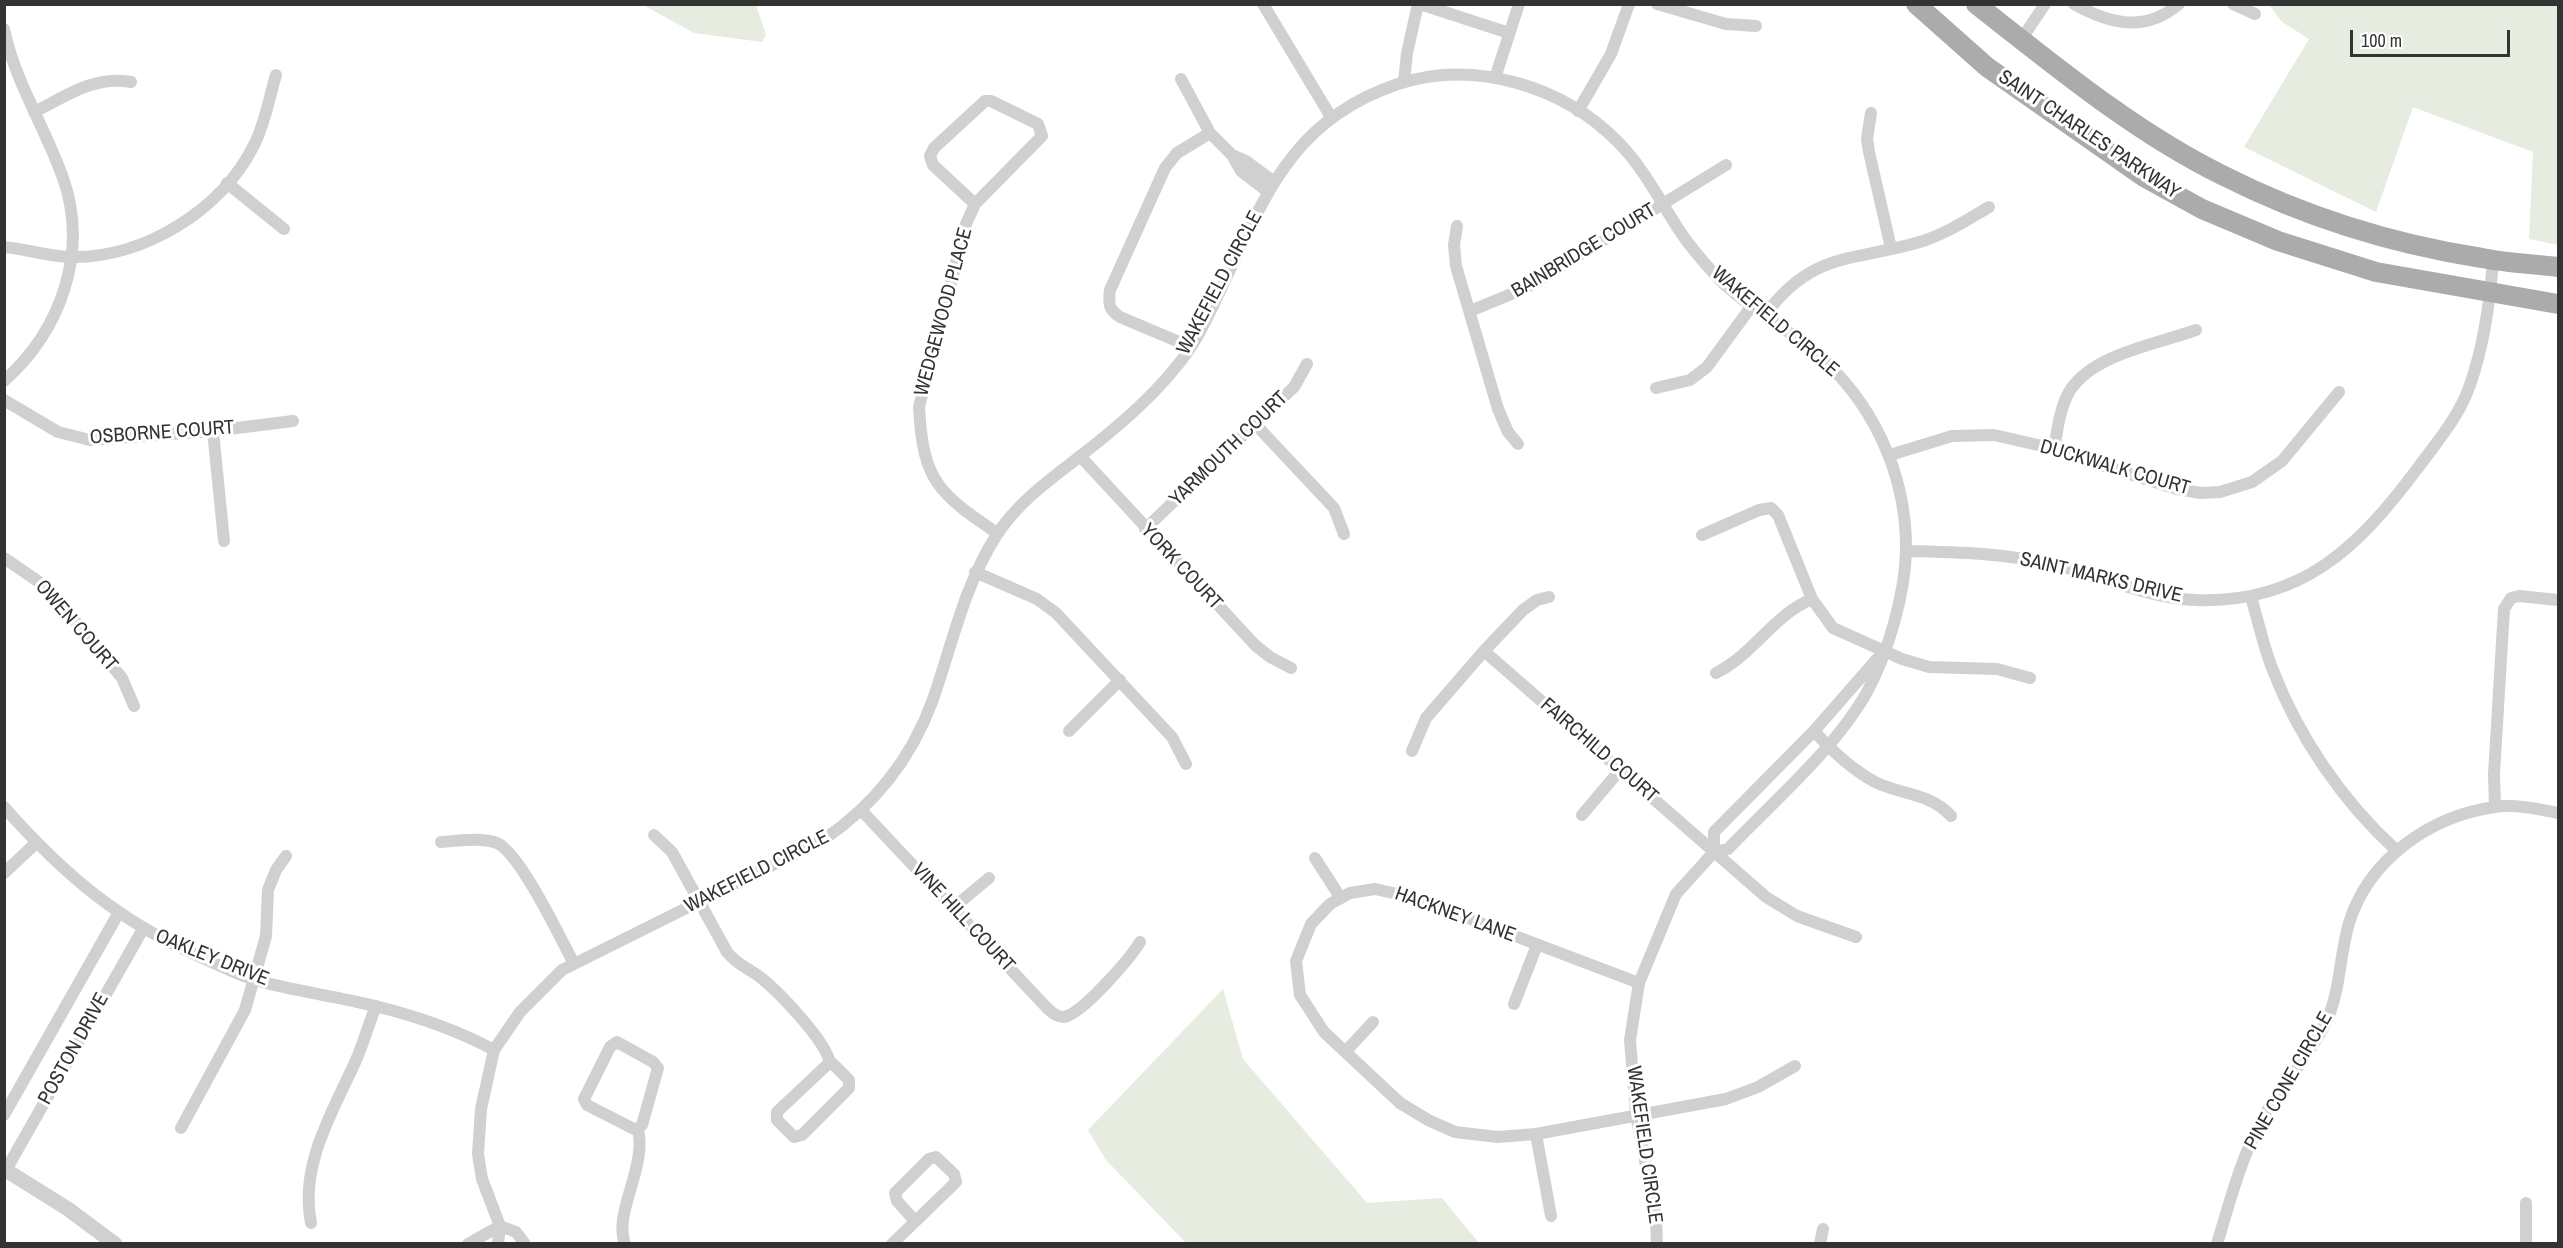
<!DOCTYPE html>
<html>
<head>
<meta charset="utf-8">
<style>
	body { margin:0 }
	#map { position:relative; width:2563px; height:1248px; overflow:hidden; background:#fff; font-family:"Archivo Narrow",sans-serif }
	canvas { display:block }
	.frame { position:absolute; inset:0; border:6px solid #333; pointer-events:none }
	.scale { position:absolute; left:2350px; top:30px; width:160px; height:27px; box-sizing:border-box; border:3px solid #333; border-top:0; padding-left:8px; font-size:18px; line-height:21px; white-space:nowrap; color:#333; -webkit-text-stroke:4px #fff; paint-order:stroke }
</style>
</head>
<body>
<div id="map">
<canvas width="2563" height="1248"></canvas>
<div class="frame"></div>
<div class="scale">100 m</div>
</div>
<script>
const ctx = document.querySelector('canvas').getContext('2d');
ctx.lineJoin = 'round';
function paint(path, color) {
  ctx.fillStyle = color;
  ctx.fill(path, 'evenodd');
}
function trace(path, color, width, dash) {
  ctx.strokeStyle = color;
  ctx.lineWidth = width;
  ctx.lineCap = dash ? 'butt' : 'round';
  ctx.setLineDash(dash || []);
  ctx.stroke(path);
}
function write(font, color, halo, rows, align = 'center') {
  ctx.font = font + ' "Archivo Narrow",sans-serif';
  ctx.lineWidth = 6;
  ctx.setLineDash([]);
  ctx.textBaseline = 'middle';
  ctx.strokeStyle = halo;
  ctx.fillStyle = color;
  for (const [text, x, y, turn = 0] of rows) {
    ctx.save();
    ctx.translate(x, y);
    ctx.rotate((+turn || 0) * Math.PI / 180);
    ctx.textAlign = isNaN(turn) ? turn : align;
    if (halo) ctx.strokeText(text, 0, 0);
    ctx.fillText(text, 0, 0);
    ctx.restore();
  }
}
const green = new Path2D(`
	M643,5H756L766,35L762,42L694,33Z
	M2269,5H2558V245L2529,239L2533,152L2413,107L2376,212L2244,147L2309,39L2282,22Z
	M1223,989L1243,1059L1367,1203L1442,1198L1479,1243H1186L1106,1160L1088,1130Z`);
const minor = new Path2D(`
	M1263,4L1331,117
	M1420,4L1509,33
	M1657,4L1726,24L1756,26
	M2074,4C2110,24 2145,33 2179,4
	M2233,4L2255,14
	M4,29C15,82 45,127 63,178C89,252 61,330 4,381
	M2021,40L2045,4
	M1495,78L1519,4
	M1181,79L1210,133L1232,155L1241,171L1267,191
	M1404,82L1407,53L1418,4
	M985,101H991L1038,124L1042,136L975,204L933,165L930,156L934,148Z
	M1578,111L1611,54L1629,4
	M34,112C65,97 94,75 131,82
	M1871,113L1867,139L1869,152L1891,248
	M1232,155L1246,161L1273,181
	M227,183L284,229
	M975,204L966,224L919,407C923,481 938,493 997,533
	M1457,226L1454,245L1456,266L1498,409L1508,432L1518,444
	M4,247C27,249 50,257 72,257C144,258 222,210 254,145C265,124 269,98 276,75
	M1470,311L1526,288L1726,165
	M1765,315C1813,250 1854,262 1923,241C1947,233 1967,220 1989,207
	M1191,347L1120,317C1109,310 1108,304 1110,290L1165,168L1177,153L1210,133
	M1656,388L1690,380L1707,367L1751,307
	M4,400L58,432L90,440L213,431L293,421
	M1256,425L1334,508L1344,534
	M213,431L224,541
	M2054,450C2057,431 2060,408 2069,392C2092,354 2157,344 2196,330
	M1890,455L1952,436L1994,435L2038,445L2177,489L2201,493L2220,492L2252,482L2282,461L2339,392
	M1080,456L1255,645L1270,657L1291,668
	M1145,529L1294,387L1307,364
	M1702,535L1759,510L1771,508L1778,515L1812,599L1833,628L1902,659L1929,667L1997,669L2030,678
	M1906,551C1957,552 2008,553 2059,566C2104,577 2148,598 2195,600C2301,604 2358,548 2417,469C2437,442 2459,417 2470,385C2484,345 2490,302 2493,260
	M4,558L48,588L122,678L134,706
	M975,572L1037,599L1056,613L1172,737L1186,764
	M2251,597C2258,620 2263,645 2272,668C2298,736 2342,801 2396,850
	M1484,651L1766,897L1797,916L1856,937
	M1716,673C1754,654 1773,615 1812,599
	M1069,731L1120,680
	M1814,731C1832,751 1851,769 1875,782C1901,795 1931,793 1951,816
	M1412,751L1426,718L1484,651L1523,610L1537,600L1549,597
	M4,807C64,875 121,923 205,959C221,966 238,975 255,980C294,991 335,996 375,1006C416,1016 457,1030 494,1050
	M2495,807L2494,774L2504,609L2511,598L2519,596L2558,600
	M861,810L1047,1008C1051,1012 1057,1017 1063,1017C1081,1016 1131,957 1140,942
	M1582,815L1620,770
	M654,835L672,852L727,952C736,964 748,968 760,977C779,992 826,1041 830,1063
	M441,842C458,841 481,837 497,843C520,853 561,939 574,964
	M1714,852V832L1814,731L1877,659
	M1315,858L1340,897
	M4,873L36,843
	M953,908L989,878
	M1639,983L1415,898L1375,889L1350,893L1330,904L1311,924L1296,961L1300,995L1324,1032L1400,1103L1428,1120L1455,1132L1498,1137L1536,1134L1726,1099L1758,1087L1795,1066
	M1514,1004L1537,945
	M617,1042L653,1062L658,1068L642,1125L636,1130L587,1105L584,1099L610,1047Z
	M1346,1051L1373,1022
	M829,1063L833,1064L849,1080V1088L802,1135L794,1137L777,1120V1112Z
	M4,1115L118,914
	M181,1128L245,1010L266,936L268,890L276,870L286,856
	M1536,1134L1551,1216
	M6,1170L143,929
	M311,1223C299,1164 334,1110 357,1058C364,1041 369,1023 376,1006
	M500,1226L516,1232L525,1244
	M468,1244L500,1226
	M498,1244L500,1226L482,1179L478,1154L481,1109L494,1050L520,1012L562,970L823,840C873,806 911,759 932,702C952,646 963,588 996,536C1017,503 1048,481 1079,457C1119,426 1162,390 1191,347C1202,330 1211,310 1220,291C1264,199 1290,120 1398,84C1475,59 1564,86 1620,144C1644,169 1660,201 1679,230C1691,248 1705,264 1719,279C1746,306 1781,324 1811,349C1871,398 1907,472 1906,551C1905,594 1888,653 1867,692C1835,749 1774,801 1728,849L1714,852L1676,894L1639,983L1630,1040L1636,1114L1656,1217L1657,1244
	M625,1244C613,1212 647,1169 638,1129
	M892,1244L956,1182L954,1174L936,1157L929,1159L895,1193L897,1201L915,1221
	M1820,1244L1823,1229
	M2217,1244C2230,1201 2241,1158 2262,1119C2281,1086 2308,1058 2325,1024C2341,992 2339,957 2349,923C2369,859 2430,816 2495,807C2516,804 2538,809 2558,813
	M2526,1244V1203`);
const tertiary = new Path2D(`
	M4,1169L68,1209L115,1244`);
const primary = new Path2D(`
	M1916,4L1987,67L2144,177L2202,209L2278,241L2376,272L2558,304
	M1976,4C2054,65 2133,131 2222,175C2303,216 2392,244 2482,258C2507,263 2533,264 2558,267`);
const streetNames = [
	["SAINT CHARLES PARKWAY",2089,135,34],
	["BAINBRIDGE COURT",1584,251,-31],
	["WAKEFIELD CIRCLE",1220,283,-62],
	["WEDGEWOOD PLACE",944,312,-75],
	["WAKEFIELD CIRCLE",1775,322,40],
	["OSBORNE COURT",162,433,-4],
	["YARMOUTH COURT",1229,449,-44],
	["DUCKWALK COURT",2115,468,16],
	["YORK COURT",1181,567,47],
	["SAINT MARKS DRIVE",2101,578,13],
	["OWEN COURT",76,626,49],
	["FAIRCHILD COURT",1599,751,41],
	["WAKEFIELD CIRCLE",757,872,-27],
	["HACKNEY LANE",1455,915,20],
	["VINE HILL COURT",963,918,47],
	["OAKLEY DRIVE",212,958,22],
	["POSTON DRIVE",74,1049,-61],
	["PINE CONE CIRCLE",2289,1081,-60],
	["WAKEFIELD CIRCLE",1644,1145,82]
];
paint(green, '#e6ecdf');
trace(minor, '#d0d0d0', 12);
trace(tertiary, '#d0d0d0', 15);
trace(primary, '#ababab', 20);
write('20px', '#333', '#fff', streetNames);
</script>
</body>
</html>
